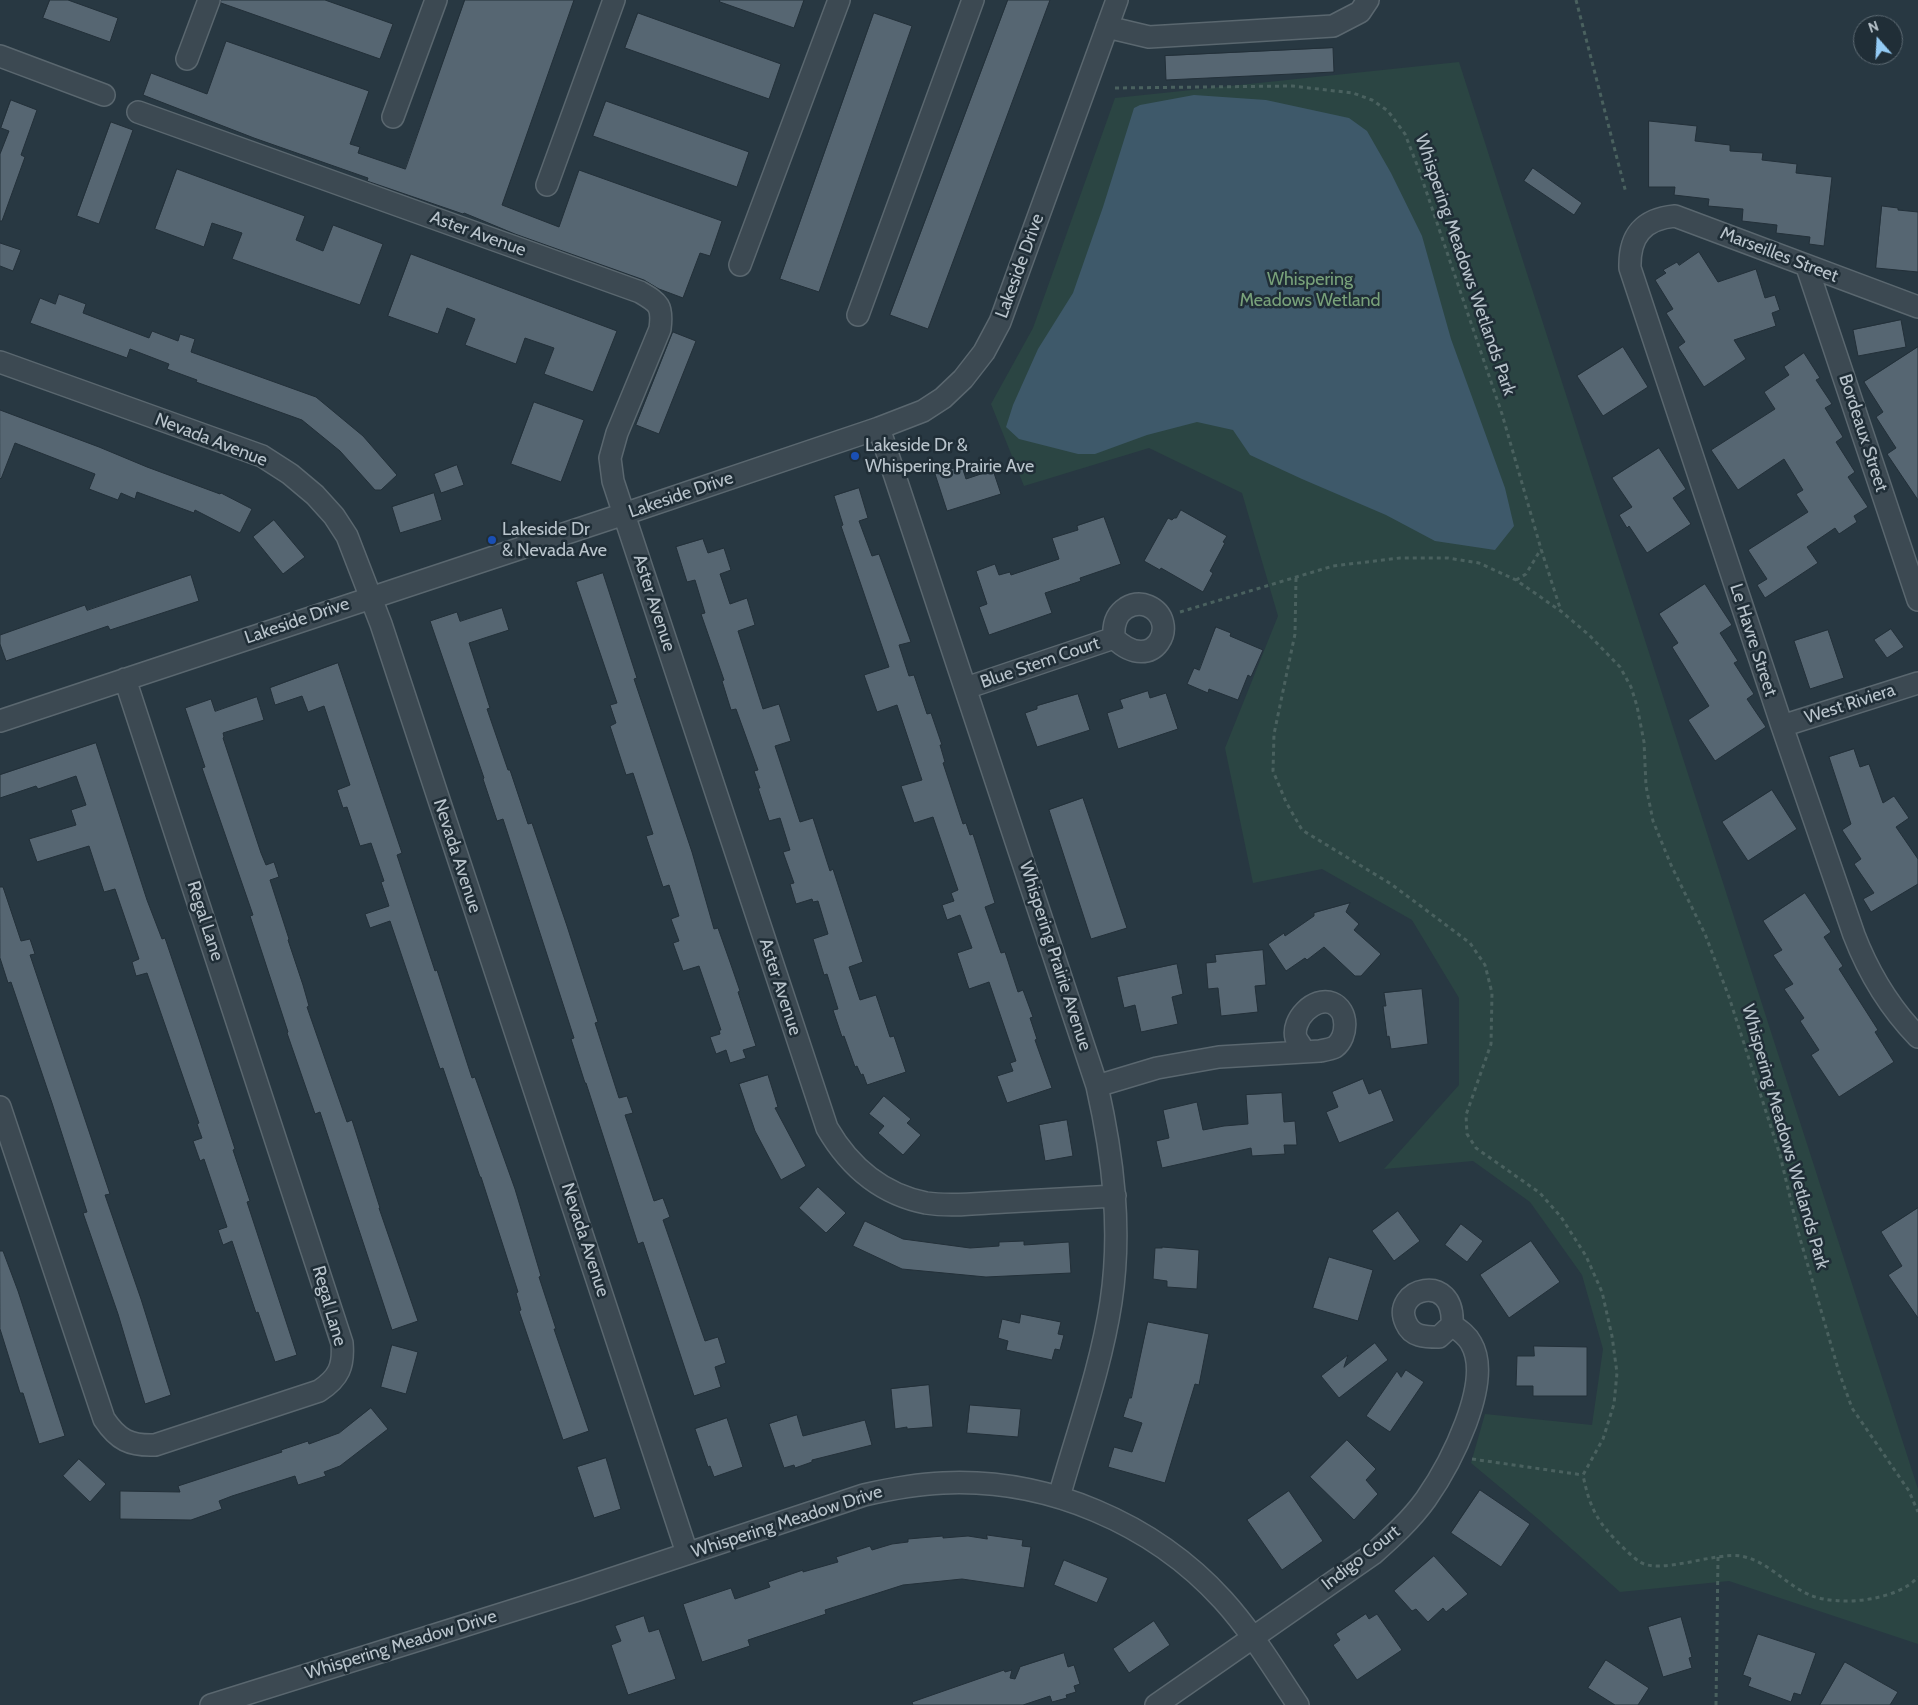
<!DOCTYPE html>
<html>
<head>
<meta charset="utf-8">
<style>
	body { margin:0 }
	#map { position:relative; width:1918px; height:1705px; overflow:hidden; background:#283842; font-family:Cabin,sans-serif }
	canvas { display:block }
	.north { position:absolute; left:1853px; top:15px; width:50px; height:50px; box-sizing:border-box; background:#202e37; border:1px solid #5d6a73; border-radius:50%; rotate:341deg; font-size:14px; font-weight:700; line-height:20px; text-align:center; color:#b9c4cc }
	.north::after { content:''; display:block; margin:auto; width:18px; height:22px; background:#94cbf5; clip-path:polygon(50% 0,100% 100%,50% 72%,0 100%) }
</style>
</head>
<body>
<div id="map">
<canvas width="1918" height="1705"></canvas>
<div class="north">N</div>
</div>
<script>
const ctx = document.querySelector('canvas').getContext('2d');
ctx.lineJoin = 'round';
function paint(path, color) {
  ctx.fillStyle = color;
  ctx.fill(path, 'evenodd');
}
function trace(path, color, width, dash) {
  ctx.strokeStyle = color;
  ctx.lineWidth = width;
  ctx.lineCap = dash ? 'butt' : 'round';
  ctx.setLineDash(dash || []);
  ctx.stroke(path);
}
function write(font, color, halo, rows, align = 'center') {
  ctx.font = font + ' Cabin,sans-serif';
  ctx.lineWidth = 5;
  ctx.setLineDash([]);
  ctx.textBaseline = 'middle';
  ctx.strokeStyle = halo;
  ctx.fillStyle = color;
  for (const [text, x, y, turn = 0] of rows) {
    ctx.save();
    ctx.translate(x, y);
    ctx.rotate((+turn || 0) * Math.PI / 180);
    ctx.textAlign = isNaN(turn) ? turn : align;
    if (halo) ctx.strokeText(text, 0, 0);
    ctx.fillText(text, 0, 0);
    ctx.restore();
  }
}
const green = new Path2D(`
	M1459,62L1918,1489V1644L1729,1581L1620,1592L1537,1518L1471,1463L1485,1414L1592,1425L1603,1349L1582,1275L1530,1202L1473,1161L1384,1169L1459,1085V998L1412,920L1322,869L1253,883L1225,748L1278,616L1242,493L1149,448L1024,486L991,404L1033,328L1115,98Z`);
const water = new Path2D(`
	M1194,95L1266,100L1349,118L1367,131L1391,173L1422,236L1451,339L1505,488L1514,526L1495,550L1435,541L1386,515L1302,479L1250,455L1233,430L1197,422L1147,435L1095,454H1078L1019,439L1006,427L1013,405L1038,349L1073,293L1103,207L1134,108L1140,105Z`);
const building = new Path2D(`
	M50,0H68L118,18L110,42L43,18Z
	M221,0H325L393,24L380,59L221,3Z
	M465,0H574L502,205L559,227L579,170L722,221L710,256L700,253L683,298L659,289L644,280L515,234L464,213L463,214L367,181L368,178L254,138L143,95L151,73L207,94L226,41L369,91L350,144L360,147L358,153L405,169Z
	M720,0H804L794,28L720,2Z
	M1008,0H1050L928,329L890,315Z
	M638,13L781,64L769,99L625,48Z
	M874,13L912,26L819,292L780,279Z
	M1333,48L1334,72L1166,80L1165,56Z
	M11,100L37,110L21,155L25,157L2,221H0V154L9,131L1,128Z
	M606,101L749,152L737,187L593,136Z
	M1649,121L1697,126L1695,141L1730,145V151L1763,153L1762,160L1797,164L1796,173L1832,177L1824,246L1809,244L1810,237L1776,233L1777,225L1742,221L1743,209L1708,206L1709,199L1674,195L1675,187H1649Z
	M111,122L133,130L99,224L77,216Z
	M1533,168L1582,203L1574,215L1524,181Z
	M177,169L305,216L296,240L323,251L333,225L383,244L360,305L232,259L242,233L212,223L204,247L155,229Z
	M1882,206L1898,208V210L1918,212V272L1876,268Z
	M0,243L21,250L13,271L0,266Z
	M1699,252L1718,282L1756,269L1765,298L1775,295L1780,310L1772,313L1776,326L1734,340L1746,359L1704,387L1678,347L1685,342L1666,313L1673,309L1655,280L1666,273L1663,270L1677,262L1679,265Z
	M411,254L617,331L593,392L544,374L554,348L525,338L516,364L465,345L475,319L447,308L438,334L388,316Z
	M59,294L86,304L83,313L149,338L152,331L178,341L180,334L195,339L191,352L316,397L363,436L397,475L381,490H375L340,451L302,420L196,382L197,380L167,369L169,364L130,349L127,358L30,323L40,298L55,304Z
	M1901,320L1906,347L1858,356L1853,330Z
	M673,332L696,341L659,434L636,425Z
	M1623,347L1648,387L1603,416L1577,376Z
	M1918,347V500L1887,454L1896,448L1876,417L1883,412L1864,382Z
	M1804,353L1820,378L1816,380L1832,404L1825,408L1843,437L1836,442L1855,472L1848,477L1868,507L1854,516L1857,522L1839,534L1835,528L1807,547L1818,563L1765,598L1757,585L1767,579L1748,550L1808,512L1796,494L1803,490L1784,459L1738,490L1711,450L1775,409L1764,392L1789,375L1784,367Z
	M534,402L584,420L561,482L511,464Z
	M0,410L99,447L147,467L220,494L221,493L252,509L240,533L195,510L194,513L137,492L135,499L121,493L118,500L89,489L95,474L15,443L1,479L0,478Z
	M1659,448L1686,489L1673,498L1691,524L1647,553L1629,526L1627,528L1619,515L1632,507L1612,478Z
	M457,465L464,485L441,493L434,474Z
	M962,466L966,479L993,470L1001,494L947,511L935,474Z
	M859,488L868,518L859,521L872,556L879,554L911,642L899,645L909,676L914,675L927,714L931,713L942,745H940L945,762L943,763L963,824L966,823L970,835L973,834L995,903L985,907L1001,953L1005,952L1018,992L1023,990L1033,1017L1030,1018L1037,1039L1035,1040L1052,1088L1007,1103L997,1076L1013,1071L1010,1063L1016,1061L989,982L969,989L957,953L972,948L960,915L947,920L942,905L954,901L951,893L958,890L933,817L914,823L901,786L922,780L897,705L877,712L864,675L889,667L841,526L843,525L834,496Z
	M434,493L442,520L400,533L392,507Z
	M1181,510L1227,536L1223,542L1225,543L1210,571L1213,573L1203,592L1161,568L1160,570L1144,561L1168,518L1172,520L1174,518H1176Z
	M1104,517L1121,564L1080,578L1081,581L1045,593L1052,613L989,635L979,607L987,604L976,571L995,564L999,575L1010,572L1011,575L1059,559L1052,538L1078,530L1077,526Z
	M274,520L305,557L283,574L253,537Z
	M703,539L708,553L724,548L731,570L720,574L730,604L747,598L755,625L738,631L763,709L779,704L791,741L775,746L800,822L813,818L830,871L833,869L863,962L849,967L860,1000L876,995L890,1037L894,1036L906,1072L867,1085L863,1074L861,1075L857,1066L855,1067L844,1036L842,1037L833,1010L838,1009L827,974L824,975L813,939L828,934L818,901L813,902L812,899L796,904L790,884L794,883L783,852L790,850L780,818L769,821L758,788H760L754,771L758,770L736,709L731,710L722,681L724,680L701,614L705,613L695,580L687,582L676,547Z
	M603,573L637,678L634,679L692,852L714,929L718,928L730,962L740,991L738,992L756,1046L743,1050L746,1058L730,1063L726,1050L716,1054L710,1037L720,1034L719,1030H721L699,966L683,971L673,943L679,941L671,919L679,916L669,885L663,887L646,836L653,834L633,773L626,775L610,726L616,723L610,705L617,703L576,582Z
	M191,575L199,601L110,630L108,626L6,661L0,644V635L85,605L87,610Z
	M1705,584L1732,625L1720,633L1738,661L1734,663L1754,694L1747,699L1766,727L1715,761L1688,720L1709,706L1672,647L1678,643L1659,614Z
	M502,608L509,630L469,643L490,708L487,709L508,770H510L528,824L532,823L567,926L598,1022L595,1023L619,1098L627,1096L633,1113L625,1115L654,1201L663,1198L670,1217L663,1220L705,1341L718,1337L726,1363L715,1367L721,1387L694,1396L643,1242L638,1244L586,1083H585L571,1039L574,1038L503,819L497,821L483,779L484,778L430,621L457,612L460,621Z
	M1216,627L1231,633L1230,636L1263,650L1251,677L1248,675L1238,700L1209,689L1208,693L1187,684L1194,668L1199,670Z
	M1891,629L1904,647L1887,658L1874,640Z
	M1828,630L1844,678L1810,689L1794,641Z
	M338,663L402,853L397,855L435,971L437,970L472,1078L475,1077L515,1189L541,1276L539,1277L556,1329H554L589,1431L563,1440L519,1311L521,1310L516,1293L518,1292L481,1177H480L443,1068L440,1069L390,921L370,928L365,914L389,906L381,882L384,881L371,843L360,846L347,807L343,808L337,790L350,785L324,706L308,712L302,696L275,705L270,688Z
	M1148,691L1150,698L1166,693L1178,729L1118,749L1107,713L1123,708L1120,700Z
	M1078,694L1090,730L1037,747L1025,713L1037,709V706Z
	M257,697L264,720L223,733L224,737L223,738L261,853L266,865L274,862L279,877L270,880L289,939L288,940L303,985L309,1006L307,1007L347,1122L352,1120L380,1208H379L418,1321L392,1330L320,1112L315,1114L287,1033L288,1032L250,916L253,915L202,768L205,767L185,708L211,699L215,711Z
	M96,743L147,900L162,939L165,938L198,1036L235,1149L233,1150L250,1201L247,1202L297,1355L275,1362L258,1312L256,1313L232,1241L223,1245L218,1230L227,1227L204,1159L200,1161L193,1141L202,1138L197,1124L199,1123L147,973L136,976L132,962L139,959L115,889L104,892L89,846L37,862L29,839L76,825L71,810L86,805L76,776L38,789L36,786L0,798V775Z
	M1854,749L1860,767L1869,764L1883,803L1894,796L1909,818L1896,827L1918,859V884L1871,912L1863,899L1874,893L1854,864L1861,859L1842,830L1851,824L1829,757Z
	M1772,790L1797,829L1748,861L1722,822Z
	M1083,798L1127,928L1091,939L1049,810Z
	M0,887H3L21,941L30,939L35,954L30,955L110,1194L105,1195L141,1299L171,1395L145,1404L118,1314L83,1213L87,1212L52,1103L11,982L8,983L0,958Z
	M1805,893L1831,932L1824,937L1843,966L1839,969L1878,1030L1875,1032L1894,1062L1839,1097L1811,1055L1819,1050L1800,1021L1804,1018L1784,989L1793,984L1773,955L1782,950L1763,921Z
	M1350,903L1346,912L1359,924L1354,930L1381,954L1361,976H1355L1324,947L1307,960L1305,958L1286,971L1268,944L1284,933L1285,936L1314,916V913Z
	M1263,950L1266,985L1255,986L1258,1012L1221,1016L1218,988L1208,989L1206,963L1216,962L1215,955Z
	M1177,964L1183,994L1172,997L1178,1024L1141,1032L1135,1005L1124,1008L1117,977Z
	M1422,989L1428,1044L1391,1049L1389,1036L1387,1037L1383,1006H1386L1384,993Z
	M768,1075L778,1107L775,1108L806,1166L781,1180L755,1131L739,1084Z
	M1363,1079L1369,1094L1381,1089L1394,1121L1339,1143L1326,1112L1338,1107L1332,1092Z
	M1282,1093L1284,1122L1295,1121L1297,1145H1284L1285,1154L1252,1156L1251,1148L1162,1168L1156,1141L1169,1138L1163,1110L1197,1102L1203,1130L1224,1126L1248,1124L1246,1095Z
	M884,1096L911,1119L907,1123L921,1135L903,1155L878,1133L884,1126L869,1114Z
	M1067,1120L1073,1156L1045,1161L1039,1125Z
	M818,1187L846,1213L826,1233L799,1208Z
	M1918,1208V1318L1888,1275L1902,1266L1881,1232Z
	M1398,1211L1420,1241L1394,1261L1372,1231Z
	M865,1221L903,1239L970,1248L999,1246V1242L1024,1241V1245L1069,1242L1071,1273L986,1277L902,1269L853,1246Z
	M1461,1224L1483,1241L1467,1262L1445,1245Z
	M1531,1241L1560,1282L1509,1318L1480,1275Z
	M1162,1247L1199,1250L1197,1289L1167,1287V1281L1153,1279L1155,1248H1162Z
	M0,1251H3L18,1291L65,1436L39,1444L23,1393H20L0,1329Z
	M1329,1257L1373,1270L1358,1321L1313,1308Z
	M1021,1314L1061,1322L1058,1334L1064,1335L1060,1350L1055,1349L1052,1360L1006,1350L1008,1341L998,1338L1002,1319L1019,1323Z
	M1148,1322L1209,1334L1199,1385L1195,1384L1165,1483L1108,1467L1114,1447L1132,1452L1142,1423L1123,1417L1129,1398H1131Z
	M1375,1343L1388,1360L1339,1398L1321,1376L1348,1355L1344,1367Z
	M392,1345L418,1352L406,1394L381,1387Z
	M1534,1346L1587,1347V1396H1533V1386H1516L1517,1356H1534Z
	M1406,1370L1424,1382L1390,1432L1366,1416L1397,1371L1401,1377Z
	M929,1385L933,1427L907,1429V1427L895,1429L891,1389Z
	M970,1405L1021,1409L1018,1437L967,1433Z
	M371,1408L388,1429L340,1466L324,1472L326,1476L298,1485L295,1476L232,1496L219,1501L222,1509L191,1520L120,1519V1491L180,1492L178,1486L282,1452L281,1450L308,1441L309,1444L339,1433Z
	M797,1415L803,1436L865,1420L872,1445L812,1460V1462L795,1468L794,1465L784,1468L769,1424Z
	M727,1418L743,1467L714,1477L710,1466L708,1467L695,1429Z
	M1347,1440L1376,1469L1366,1480L1378,1494L1354,1520L1310,1477Z
	M606,1458L621,1509L594,1518L577,1467Z
	M79,1459L106,1484L90,1502L63,1476Z
	M1480,1490L1530,1524L1501,1567L1451,1533Z
	M1289,1491L1323,1541L1282,1570L1247,1520Z
	M987,1535L1023,1540L1022,1546L1031,1547L1024,1588L962,1579L903,1585L825,1610L826,1614L748,1640L750,1646L702,1662L683,1604L731,1588L735,1599L770,1587L768,1582L803,1570V1572L838,1562L836,1557L870,1546L872,1550L892,1544L908,1542V1539L943,1536V1538L968,1536L987,1539Z
	M1434,1556L1468,1594L1446,1612L1443,1608L1428,1622L1416,1609L1412,1611L1394,1591Z
	M1064,1560L1108,1578L1097,1603L1054,1585Z
	M1366,1614L1369,1619L1377,1614L1402,1650L1357,1680L1333,1645L1340,1640L1336,1634Z
	M644,1616L649,1632L659,1629L676,1679L628,1695L611,1645L621,1641L615,1626Z
	M1681,1617L1692,1657L1689,1658L1692,1668L1663,1677L1648,1627Z
	M1154,1621L1170,1645L1129,1673L1113,1649Z
	M1758,1634L1816,1653L1801,1695L1794,1693L1791,1702L1748,1686L1751,1678L1743,1675Z
	M1064,1653L1068,1667L1074,1665L1080,1684L1074,1686L1076,1692L1066,1695L1067,1698L1052,1702L1050,1696L1023,1705H913L912,1702L1004,1670L1005,1672L1012,1670L1010,1678L1015,1679L1020,1667Z
	M1606,1660L1649,1688L1638,1705H1615L1588,1688Z
	M1845,1662L1898,1692L1890,1705H1820Z`);
const path = new Path2D(`
	M1576,0L1626,193
	M1115,88L1292,86L1353,93L1372,100L1388,111L1405,134L1419,170L1502,414L1541,549L1561,611
	M1296,578L1295,634L1274,734L1273,771L1286,802L1302,830L1391,884L1430,913L1470,943L1485,965L1492,993L1491,1044L1466,1115L1467,1134L1476,1148L1540,1193L1561,1217L1586,1256L1602,1292L1612,1336L1617,1373L1614,1404L1603,1439L1583,1475C1586,1490 1590,1505 1598,1518C1604,1529 1629,1555 1640,1562C1660,1575 1714,1552 1741,1556C1768,1561 1786,1585 1810,1595C1838,1607 1897,1601 1918,1577
	M1516,580L1526,574L1541,549
	M1180,612L1333,566L1400,558H1448L1479,563L1516,580L1562,612L1589,635L1620,667L1631,687L1637,706L1644,742L1646,786L1653,821L1671,865L1705,934L1729,997L1780,1155L1799,1235L1839,1372L1852,1408L1909,1491L1918,1512
	M1472,1459L1583,1475
	M1716,1705L1718,1556`);
const minor = new Path2D(`
	M1107,27L1149,37L1333,26L1360,12L1368,0
	M0,56L104,95
	M187,59L209,0
	M138,112L640,292C659,303 663,306 660,329L617,433L610,458L613,481L827,1128C849,1166 881,1194 926,1203C952,1207 980,1203 1005,1202C1042,1200 1079,1198 1115,1196
	M393,117L436,0
	M547,185L614,0
	M740,265L839,0
	M1807,267L1918,600
	M1918,307L1675,216C1643,219 1629,236 1630,268L1782,726L1854,935C1869,974 1889,1007 1918,1037
	M858,315L973,0
	M0,362L262,456L290,474L315,495L334,516L347,536L381,624L687,1553
	M879,428L1097,1086C1113,1157 1122,1229 1111,1302C1101,1368 1077,1433 1059,1497
	M966,688L1114,638C1154,677 1182,621 1148,606C1141,603 1133,604 1126,608C1115,615 1113,626 1114,638
	M0,721L624,514L879,428L923,411L943,398L963,379L984,352L1000,322L1117,0
	M1782,726L1918,683
	M1097,1086L1157,1068L1219,1057L1320,1051C1325,1050 1331,1049 1335,1047C1348,1037 1349,1010 1332,1003C1314,996 1291,1020 1296,1038C1298,1042 1302,1047 1304,1051
	M0,1107L104,1419C118,1440 130,1446 155,1445L319,1391C339,1378 344,1366 342,1343L125,679
	M211,1705L578,1590L864,1495C890,1489 916,1484 943,1483C1047,1478 1153,1523 1223,1600C1252,1632 1274,1669 1298,1705
	M1156,1705L1373,1554C1392,1537 1411,1520 1426,1499C1449,1466 1494,1382 1471,1343C1467,1335 1459,1330 1452,1325C1456,1270 1390,1289 1406,1323C1412,1337 1425,1337 1439,1337L1452,1325`);
const markers = [
	[855,456,5,"#1a4fb4"],
	[492,540,5,"#1a4fb4"]
];
const streetNames = [
	["Aster Avenue",478,234,20],
	["Marseilles Street",1779,255,21],
	["Whispering Meadows Wetlands Park",1465,265,71],
	["Lakeside Drive",1020,266,-70],
	["Bordeaux Street",1863,433,72],
	["Nevada Avenue",211,440,21],
	["Lakeside Drive",681,495,-19],
	["Aster Avenue",654,603,72],
	["Lakeside Drive",297,621,-19],
	["Le Havre Street",1753,640,72],
	["Blue Stem Court",1040,663,-19],
	["West Riviera",1850,704,-18],
	["Nevada Avenue",457,856,72],
	["Regal Lane",205,921,72],
	["Whispering Prairie Avenue",1055,956,72],
	["Aster Avenue",780,987,72],
	["Whispering Meadows Wetlands Park",1785,1137,74],
	["Nevada Avenue",585,1240,72],
	["Regal Lane",329,1306,74],
	["Whispering Meadow Drive",787,1522,-18],
	["Indigo Court",1361,1558,-38],
	["Whispering Meadow Drive",401,1645,-17]
];
const parkNames = [
	["Whispering",1310,280],
	["Meadows Wetland",1310,301]
];
const poiNames = [
	["Lakeside Dr &",865,446],
	["Whispering Prairie Ave",865,467],
	["Lakeside Dr",502,530],
	["& Nevada Ave",502,551]
];
paint(green, '#2b4543');
paint(water, '#3e596a');
paint(building, '#566672');
trace(building, '#233039', 1);
trace(minor, '#5a676f', 24);
trace(path, '#4a615f', 3, [4, 4]);
trace(minor, '#3c4952', 21);
for (const [x, y, r, color] of markers) {
  const dot = new Path2D();
  dot.arc(x, y, r, 0, 2 * Math.PI);
  ctx.fillStyle = color;
  ctx.fill(dot);
  trace(dot, '#202e37', 2);
}
write('18px', '#b9c4cc', '#202e37', streetNames);
write('18px', '#78a17a', '#202e37', parkNames);
write('18px', '#b9c4cc', '#202e37', poiNames, 'left');
</script>
</body>
</html>
